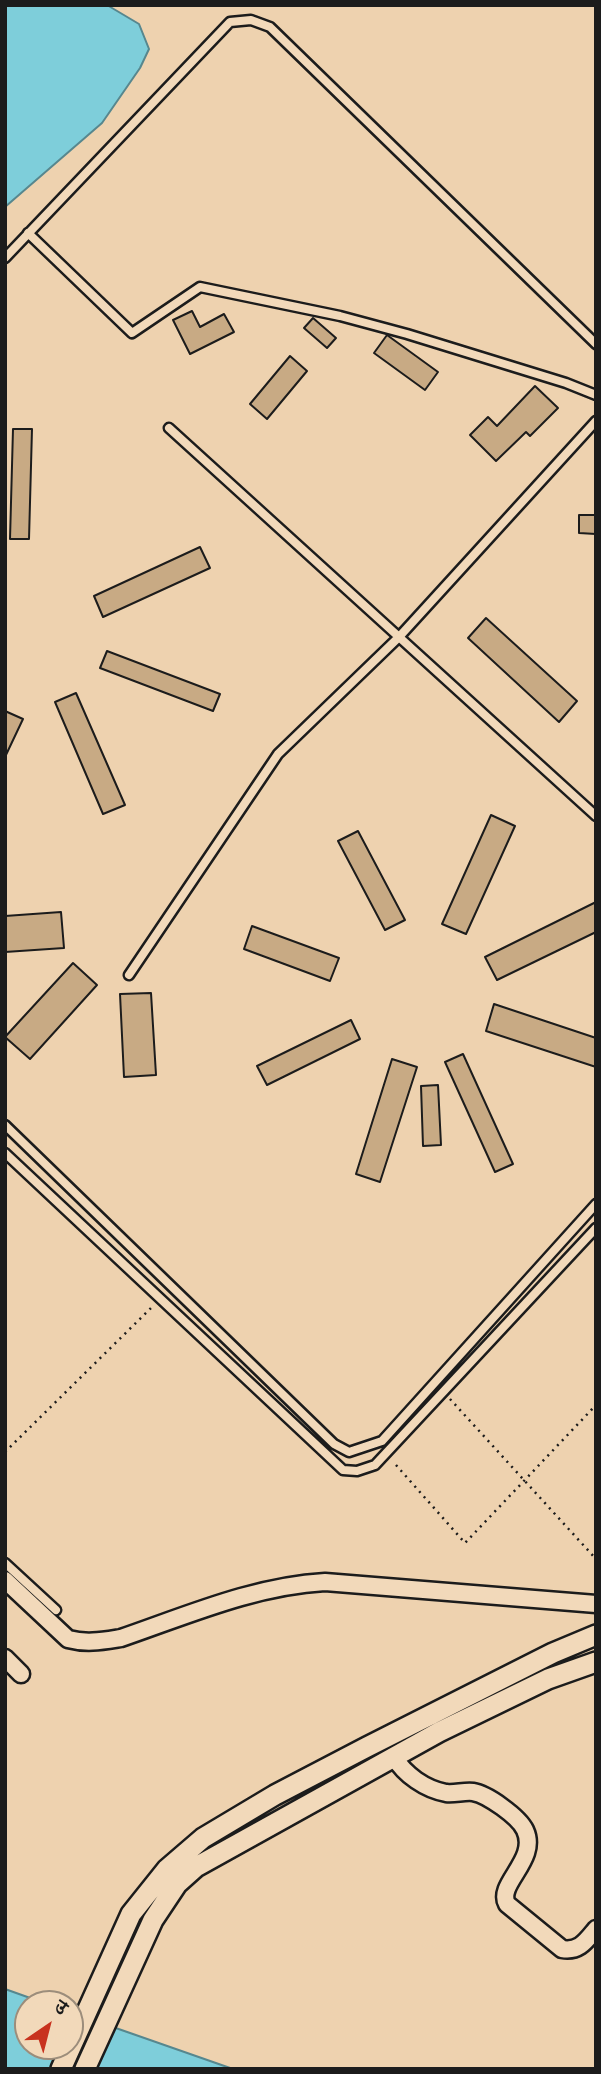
<!DOCTYPE html>
<html>
<head>
<meta charset="utf-8">
<style>
	body { margin:0 }
	#map { position:relative; width:601px; height:2074px; overflow:hidden; background:#eed2af; font-family:Dekko,"Playpen Sans Deva",sans-serif }
	canvas { display:block }
	.frame { position:absolute; inset:0; border:7px solid #1c1c1c; pointer-events:none }
	.north { position:absolute; left:14px; top:1990px; width:70px; height:70px; box-sizing:border-box; background:#f2d9ba; border:2px solid #9c8d7b; border-radius:50%; rotate:35deg; font-size:19px; font-weight:700; line-height:28px; text-align:center; color:#1c1c1c }
	.north::after { content:''; display:block; margin:auto; width:24px; height:32px; background:#c8321e; clip-path:polygon(50% 0,100% 100%,50% 72%,0 100%) }
</style>
</head>
<body>
<div id="map">
<canvas width="601" height="2074"></canvas>
<div class="frame"></div>
<div class="north">उ</div>
</div>
<script>
const ctx = document.querySelector('canvas').getContext('2d');
ctx.lineJoin = 'round';
function paint(path, color) {
  ctx.fillStyle = color;
  ctx.fill(path, 'evenodd');
}
function trace(path, color, width, dash) {
  ctx.strokeStyle = color;
  ctx.lineWidth = width;
  ctx.lineCap = dash ? 'butt' : 'round';
  ctx.setLineDash(dash || []);
  ctx.stroke(path);
}
const water = new Path2D(`
	M5,5H107L139,24L149,49L140,68L102,123L5,207Z
	M5,1989L47,2004H28V2046H70V2012L233,2069H5Z`);
const building = new Path2D(`
	M192,311L200,327L224,314L234,332L190,354L173,320Z
	M313,318L336,338L327,348L304,328Z
	M387,335L438,372L425,390L374,353Z
	M290,356L307,371L267,419L250,404Z
	M535,386L558,408L530,436L526,432L496,461L470,435L488,417L497,426Z
	M13,429H32L29,539H10Z
	M579,515H596V534L579,533Z
	M200,547L210,568L103,617L94,596Z
	M486,618L577,701L559,722L468,638Z
	M107,651L220,694L213,711L100,668Z
	M76,693L125,805L103,814L55,702Z
	M5,711L23,719L5,757Z
	M491,815L515,826L466,934L442,924Z
	M358,831L405,920L385,930L338,841Z
	M596,902V932L497,980L485,957Z
	M61,912L64,948L5,952V916Z
	M252,926L339,958L330,981L244,949Z
	M73,963L97,985L30,1059L5,1037Z
	M151,993L156,1075L124,1077L120,994Z
	M494,1004L596,1038V1067L486,1031Z
	M351,1020L360,1039L267,1085L257,1066Z
	M463,1054L513,1164L495,1172L445,1062Z
	M392,1059L417,1067L380,1182L356,1174Z
	M438,1085L441,1145L423,1146L421,1086Z`);
const path = new Path2D(`
	M450,1399L596,1559
	M5,1452L152,1307
	M396,1465L465,1543L596,1405`);
const service = new Path2D(`
	M28,233L132,333L200,287L340,316L407,334L566,383L596,395
	M5,258L230,22L251,20L270,27L596,344
	M169,428L596,816
	M129,975L278,754L399,637L596,421
	M5,1125L334,1444L349,1452L382,1441L596,1204
	M5,1153L343,1470L357,1471L375,1465L596,1228
	M5,1563L56,1610`);
const minor = new Path2D(`
	M5,1580L68,1639C87,1644 102,1641 121,1638C188,1615 254,1586 325,1582L596,1604
	M5,1658L21,1674
	M394,1757C405,1775 425,1789 446,1793C455,1794 464,1791 473,1792C487,1794 519,1817 525,1830C539,1860 496,1884 507,1904L562,1949C579,1952 586,1941 596,1929`);
const tertiary = new Path2D(`
	M61,2069L131,1914L167,1869L203,1838L275,1795L367,1747L553,1653L596,1635
	M85,2069L153,1920L177,1884L196,1867L439,1732L548,1679L596,1662`);
paint(water, '#7eceda');
trace(water, '#57878e', 2);
paint(building, '#c8aa84');
trace(building, '#1c1c1c', 2);
trace(service, '#1c1c1c', 13);
trace(minor, '#1c1c1c', 21);
trace(tertiary, '#1c1c1c', 24);
trace(path, '#1c1c1c', 2.5, [2, 5]);
trace(service, '#f2d9ba', 8);
trace(minor, '#f2d9ba', 16);
trace(tertiary, '#f2d9ba', 19);
</script>
</body>
</html>
